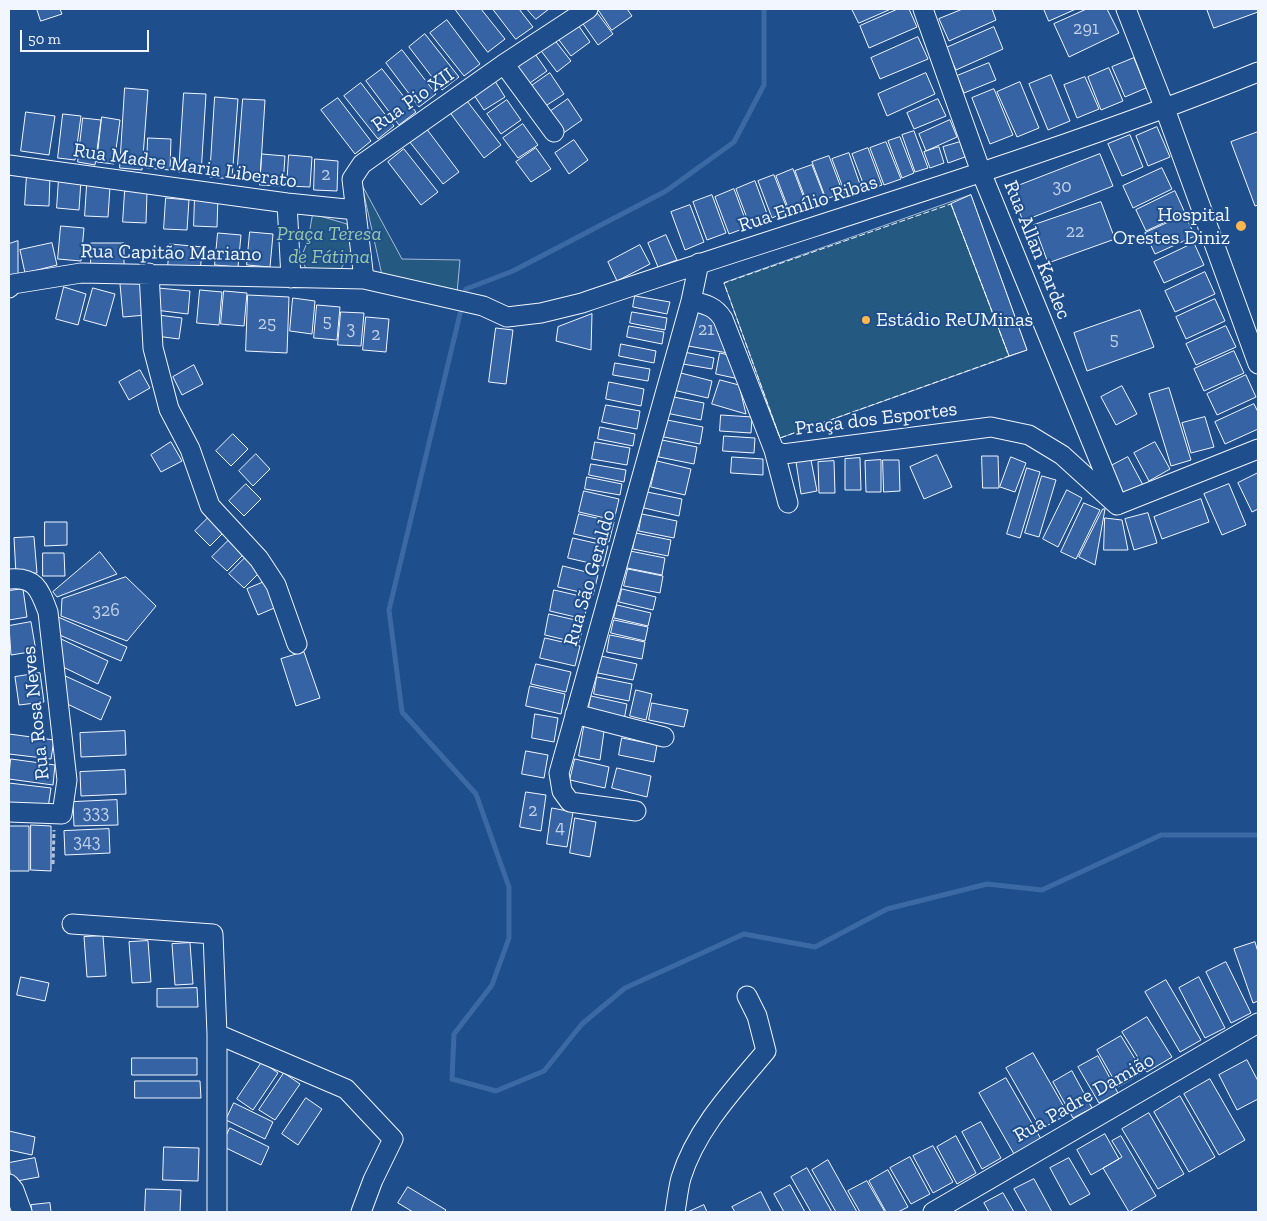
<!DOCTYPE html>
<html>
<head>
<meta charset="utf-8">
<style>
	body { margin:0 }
	#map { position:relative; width:1267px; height:1221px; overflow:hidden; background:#1f4e8c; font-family:"Zilla Slab",serif }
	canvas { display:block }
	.frame { position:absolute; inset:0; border:10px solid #f2f6ff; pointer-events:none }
	.scale { position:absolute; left:20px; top:30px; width:129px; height:22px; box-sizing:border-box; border:2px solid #f2f6ff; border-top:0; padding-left:6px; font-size:15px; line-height:18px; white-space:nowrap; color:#f2f6ff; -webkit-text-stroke:4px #1f4e8c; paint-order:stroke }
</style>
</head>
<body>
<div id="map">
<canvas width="1267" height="1221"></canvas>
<div class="frame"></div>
<div class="scale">50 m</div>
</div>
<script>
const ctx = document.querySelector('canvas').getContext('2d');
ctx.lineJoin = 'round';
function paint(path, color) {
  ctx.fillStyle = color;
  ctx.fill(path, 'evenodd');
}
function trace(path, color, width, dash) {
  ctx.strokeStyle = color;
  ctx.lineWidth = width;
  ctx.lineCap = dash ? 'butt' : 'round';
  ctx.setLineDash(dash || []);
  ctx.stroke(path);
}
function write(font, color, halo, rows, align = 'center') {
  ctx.font = font + ' "Zilla Slab",serif';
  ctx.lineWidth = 4;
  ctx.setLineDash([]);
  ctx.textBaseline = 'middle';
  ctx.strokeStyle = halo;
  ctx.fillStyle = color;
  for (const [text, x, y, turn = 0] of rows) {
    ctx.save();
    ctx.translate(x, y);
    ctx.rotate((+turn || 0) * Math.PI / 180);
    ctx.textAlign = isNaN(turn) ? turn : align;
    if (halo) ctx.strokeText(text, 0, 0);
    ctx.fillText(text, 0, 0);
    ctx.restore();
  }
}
const green = new Path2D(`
	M362,185L402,259L460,260L457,293L383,278Z
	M971,195L1027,350L780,438L724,283Z
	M313,214L347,224L351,250L341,269L307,271L301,258L308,240Z`);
const stream = new Path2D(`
	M764,9V85L734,142L666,191L513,271L466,289L389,610L402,712L476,794L509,887V938L492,985L454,1034L452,1079L496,1091L544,1071L582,1024L625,988L744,934L815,947L887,909L987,884L1042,890L1161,835H1258`);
const building = new Path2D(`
	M37,9H60L62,14L41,21Z
	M455,9H481L505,39L488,52Z
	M493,9H519L533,27L516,39Z
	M527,9H549L536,19Z
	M598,9H627L632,16L612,30Z
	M852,9H891L859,23Z
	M898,9H909L917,27L869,48L860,26Z
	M963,9H992L996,20L949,41L939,19Z
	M1044,9H1076L1049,21Z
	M1087,9H1107L1119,33L1069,57L1054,24Z
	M1207,9H1258V12L1214,28Z
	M595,10L613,34L598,45L581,21Z
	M447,20L480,64L464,76L430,33Z
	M576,22L590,42L571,56L556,36Z
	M994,27L1003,49L956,70L946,48Z
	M425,34L459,77L442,90L409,47Z
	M918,37L928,59L880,79L871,58Z
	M553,38L571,61L557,72L539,48Z
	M402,50L436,94L419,107L386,63Z
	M533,51L547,71L527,85L513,65Z
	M1134,58L1146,88L1125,97L1112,67Z
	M989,63L996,80L964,93L957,76Z
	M1109,68L1123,101L1101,110L1088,77Z
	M382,69L416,112L399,125L366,81Z
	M550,73L564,94L544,107L530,87Z
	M926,73L935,94L887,116L878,94Z
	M1051,75L1070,121L1048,130L1029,84Z
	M1085,77L1099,109L1077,118L1064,85Z
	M495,81L505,97L484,110L474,95Z
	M1020,82L1039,128L1017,137L997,92Z
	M361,83L394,126L378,139L344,96Z
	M125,88L148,90L142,170L120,168Z
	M994,89L1013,135L990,144L972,98Z
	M184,93L206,94L201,174L179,172Z
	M215,97L238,99L232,179L210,177Z
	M338,98L371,141L355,154L321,110Z
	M243,99L265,100L260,180L237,178Z
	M568,99L582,120L562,134L548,113Z
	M938,99L946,116L914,129L907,113Z
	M507,100L521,120L501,134L487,114Z
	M467,101L501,145L484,158L451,114Z
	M26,112L55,116L49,155L21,151Z
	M63,114L81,116L75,160L58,158Z
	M102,117L120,120L114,164L97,162Z
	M83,118L101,120L95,165L78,162Z
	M950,120L957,137L926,151L919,134Z
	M523,124L538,145L518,158L503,138Z
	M1157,127L1170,157L1148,166L1136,136Z
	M426,128L459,172L443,184L409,141Z
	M914,131L928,168L915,172L902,135Z
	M1258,132V205L1255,206L1231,142Z
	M1130,135L1143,167L1122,176L1108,144Z
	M900,137L914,173L902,178L888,141Z
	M148,138L171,139L170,170L147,168Z
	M574,140L588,160L569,174L555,153Z
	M886,142L901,179L884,185L870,148Z
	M960,142L965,157L948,163L943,147Z
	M939,147L944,163L930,168L924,152Z
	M536,148L551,169L531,182L516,162Z
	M868,148L882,185L866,191L852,154Z
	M404,149L438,192L421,205L388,162Z
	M849,153L862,190L846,196L832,159Z
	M262,154L285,156L283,186L260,185Z
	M1100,154L1113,186L1023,221L1010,189Z
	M289,155L312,157L310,187L287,186Z
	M829,156L843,193L826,199L812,162Z
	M315,159L338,161L337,191L314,190Z
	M812,165L826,201L809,208L795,171Z
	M1162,168L1172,189L1133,208L1123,186Z
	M793,169L807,206L790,213L776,176Z
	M27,174L50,176L49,206L25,205Z
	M774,175L788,211L772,218L758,181Z
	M59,178L81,180L79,210L57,208Z
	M755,181L769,219L750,226L736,189Z
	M87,185L110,187L108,217L85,216Z
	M734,189L748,227L729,234L715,197Z
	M125,191L147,192L146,223L123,222Z
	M1175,191L1185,213L1146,231L1136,210Z
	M195,195L218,197L217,227L194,226Z
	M712,195L726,233L707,240L693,202Z
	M971,195L1027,350L1009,356L951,204Z
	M166,198L189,200L187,230L164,229Z
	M1101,202L1115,239L1048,263L1034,225Z
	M690,205L704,242L685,250L671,212Z
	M1185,215L1195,236L1155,254L1145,233Z
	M61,226L84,228L81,261L58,259Z
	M250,232L273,234L270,267L247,265Z
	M218,233L241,235L238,267L215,265Z
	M666,235L677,260L658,267L648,243Z
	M18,241V275L9,278V244Z
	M52,243L57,265L25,273L20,250Z
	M91,243H124V266H91Z
	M1194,243L1204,265L1164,283L1154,262Z
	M170,244L203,247L200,270L168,267Z
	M640,245L650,264L617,281L608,262Z
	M1205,272L1215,294L1175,312L1165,291Z
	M143,282L146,315L123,317L120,284Z
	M64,287L86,294L78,325L56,319Z
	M93,288L115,294L106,326L84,320Z
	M158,288L190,291L188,314L155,310Z
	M200,290L222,292L219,325L197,323Z
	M224,291L247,293L244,326L221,324Z
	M248,295L289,297L287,353L246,351Z
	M635,296L670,302L667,314L633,307Z
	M293,298L315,301L312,334L290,331Z
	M1215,299L1225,321L1186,339L1176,317Z
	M317,305L340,307L337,340L314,338Z
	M695,307L716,315L728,353L688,346Z
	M1140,310L1154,347L1087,371L1074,333Z
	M341,312L364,313L361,346L338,345Z
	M632,312L667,318L665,330L630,323Z
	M592,314L591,350L556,341L558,327Z
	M158,315L182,318L179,339L156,336Z
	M366,317L389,319L386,352L363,350Z
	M629,326L664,332L662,344L627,337Z
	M1226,326L1236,347L1196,365L1186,344Z
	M496,328L513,330L506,384L489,382Z
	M621,344L656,351L654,363L619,356Z
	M679,351L714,358L712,369L677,363Z
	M1234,351L1244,373L1204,391L1194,369Z
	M720,353L733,356L739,379L716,374Z
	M615,363L650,369L648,381L613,375Z
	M194,365L203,384L182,395L173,377Z
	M140,370L150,388L129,400L119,382Z
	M677,372L712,381L708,398L673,390Z
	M1246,375L1256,397L1217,415L1207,394Z
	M720,380L739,385L746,414L712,404Z
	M609,382L644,389L641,406L606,399Z
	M1122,386L1137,414L1116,425L1101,397Z
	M1169,388L1191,460L1171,466L1149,394Z
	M669,396L704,403L701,420L666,413Z
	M1254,404L1258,412V429L1225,444L1215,422Z
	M606,405L640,411L637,429L602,422Z
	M721,415L752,417L751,433L720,431Z
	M1205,417L1214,447L1191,453L1182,423Z
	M667,420L703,427L700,444L664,437Z
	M600,427L635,434L633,446L598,439Z
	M233,434L248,449L231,466L216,451Z
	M724,436L755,438L754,453L723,451Z
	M662,440L697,447L694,464L659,457Z
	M171,442L182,461L161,472L151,455Z
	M595,442L630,448L627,465L592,459Z
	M1155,442L1170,469L1149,481L1134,453Z
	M256,454L270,469L253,486L239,471Z
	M937,455L952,487L924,499L910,467Z
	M982,456H998L999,488H983Z
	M732,457L763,459V475L731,473Z
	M1011,457L1026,463L1015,492L1000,487Z
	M1128,457L1143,485L1122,496L1107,468Z
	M860,458L861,490H845V459Z
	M811,460L817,491L801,494L796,462Z
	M881,460V492H866L865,461Z
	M883,460H899L900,491L884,492Z
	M657,461L691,469L685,495L651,487Z
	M834,461L835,493H819L818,462Z
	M591,464L626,470L624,482L589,475Z
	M1027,468L1040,472L1020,538L1007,534Z
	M1258,473V509L1252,512L1238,483Z
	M1042,476L1056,480L1039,537L1025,533Z
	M587,477L622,484L620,495L585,489Z
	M246,484L261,499L244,516L229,501Z
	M1229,484L1246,525L1222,535L1204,494Z
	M1067,490L1082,498L1058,547L1043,539Z
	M584,491L619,499L614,520L579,512Z
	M647,492L682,499L679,516L644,508Z
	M1201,499L1209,522L1162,539L1154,517Z
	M1084,503L1100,510L1076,559L1061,552Z
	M1103,509H1105L1095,565L1079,557Z
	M1148,513L1157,543L1134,550L1125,519Z
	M212,514L227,529L210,546L195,531Z
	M579,514L614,522L609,542L574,534Z
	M642,514L677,521L674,538L639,531Z
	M1105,518L1122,520L1128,550H1104Z
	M45,522H67V545L45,546Z
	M636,533L671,540L668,556L633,549Z
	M34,537L37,573L16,574L14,538Z
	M573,538L608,546L603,566L568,558Z
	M229,540L244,554L227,571L212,557Z
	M630,551L665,558L662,575L627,568Z
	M100,552L117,574L57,597L53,592Z
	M43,553H64L65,576H43Z
	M246,557L261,571L244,588L229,574Z
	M563,566L598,575L593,595L558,587Z
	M628,569L663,576L660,593L624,586Z
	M126,577L156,606L127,641L61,616L62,599Z
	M269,580L279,606L258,615L247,589Z
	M23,589L27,617L9,620V591Z
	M622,589L656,597L653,610L619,602Z
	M554,590L589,598L584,619L550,611Z
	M617,605L651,613L648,626L614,618Z
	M549,614L584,622L579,643L545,635Z
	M58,617L127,647L121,661L57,634Z
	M614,620L648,627L645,641L611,633Z
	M31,622L36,651L11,655L9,626Z
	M610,635L645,642L642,659L607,652Z
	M59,638L108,661L98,684L59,665Z
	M545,638L580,646L575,666L540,658Z
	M304,652L320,698L296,706L281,659Z
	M601,656L637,664L633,680L598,673Z
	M536,664L571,672L566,692L531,684Z
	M40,673L44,702L19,705L15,677Z
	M61,674L111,697L101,720L61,701Z
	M597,677L632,684L629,701L594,694Z
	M530,686L565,694L561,714L526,706Z
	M636,690L652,694L646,720L630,716Z
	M591,696L627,704L624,720L588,713Z
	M652,703L688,710L684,727L649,720Z
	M535,714L558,718L554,742L532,738Z
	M585,721L605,724L600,760L579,756Z
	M125,731L126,755L81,757L80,733Z
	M9,734L54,740L51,759L9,754Z
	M622,738L657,745L654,762L619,755Z
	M526,751L548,755L544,778L522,774Z
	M11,759L55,765L53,785L9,779Z
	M575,759L609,767L605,788L570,780Z
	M617,768L651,776L647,797L612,788Z
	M125,770L126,794L81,796L80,772Z
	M9,783L51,788L48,808L9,803Z
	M526,792L546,795L541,831L520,827Z
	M117,800L118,825L74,826L73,802Z
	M552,808L573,812L567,847L547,844Z
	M575,818L596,822L590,857L570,853Z
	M31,825L51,826V871L31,870Z
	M9,826H29V871H9Z
	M109,829L110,853L65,855L64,831Z
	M103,936L106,976L87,977L84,937Z
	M148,941L151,982L132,983L129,942Z
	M1255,942L1258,952V1001L1253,1003L1234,949Z
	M190,943L193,984L175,985L172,944Z
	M1226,962L1251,1013L1231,1023L1206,972Z
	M21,977L49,983L45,1001L17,995Z
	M1199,977L1225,1028L1205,1038L1179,988Z
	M1166,980L1201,1040L1180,1052L1145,992Z
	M197,988L198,1007H157V989Z
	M1147,1017L1172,1057L1147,1072L1122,1032Z
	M1121,1036L1143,1072L1118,1087L1097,1050Z
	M1033,1053L1068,1114L1041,1129L1006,1068Z
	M1098,1056L1118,1093L1099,1103L1078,1067Z
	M132,1058H197V1075H132Z
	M1247,1060L1258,1081V1099L1237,1110L1219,1075Z
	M262,1062L278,1073L253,1110L237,1099Z
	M1072,1071L1092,1108L1073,1118L1053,1082Z
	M284,1073L300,1084L275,1120L259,1110Z
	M1006,1078L1041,1139L1014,1154L979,1093Z
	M1210,1079L1245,1140L1219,1155L1184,1094Z
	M135,1081H200L201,1098H135Z
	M1180,1096L1215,1157L1189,1172L1154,1112Z
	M306,1098L322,1109L298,1145L282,1134Z
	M234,1103L273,1122L265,1139L226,1120Z
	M1149,1113L1184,1174L1158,1189L1122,1129Z
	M981,1122L1001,1158L982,1169L962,1132Z
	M230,1128L269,1147L261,1165L222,1146Z
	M9,1131L35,1137L32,1155L9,1150Z
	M1105,1134L1119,1159L1091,1175L1077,1150Z
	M956,1136L976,1173L957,1184L937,1147Z
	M1121,1136L1156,1196L1129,1212L1103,1168L1122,1157L1112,1141Z
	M933,1146L953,1182L933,1193L913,1156Z
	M164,1147L199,1148L198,1181L163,1180Z
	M910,1157L930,1194L911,1204L890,1168Z
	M35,1158L39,1177L11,1182L9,1163Z
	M1069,1158L1090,1194L1070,1205L1050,1168Z
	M828,1160L857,1212H836L812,1170Z
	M807,1168L832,1212H811L791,1177Z
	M888,1170L908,1207L898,1212H886L869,1181Z
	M1034,1179L1052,1212H1027L1014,1189Z
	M867,1181L885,1212H860L848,1191Z
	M790,1185L805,1212H784L774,1194Z
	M408,1187L446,1210L444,1212H413L398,1203Z
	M146,1189L181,1190L180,1212H145Z
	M761,1192L771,1212H735L732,1207Z
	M1003,1193L1014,1212H989L984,1203Z
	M50,1203L51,1212H32L31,1205Z
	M704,1205L707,1212H688Z`);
const path = new Path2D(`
	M53,864L54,830`);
const minor = new Path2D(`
	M923,9L981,172L1116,501
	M1126,9L1165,109L1258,364
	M504,64L554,132
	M9,165L287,203L356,210
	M287,203L291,278
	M699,263L691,301C705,304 715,306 723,319L774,450L783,454L991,427L1029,435L1062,455L1117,505
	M149,273L153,348L169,409L190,449L210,506L259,559L276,585L297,644
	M364,279L352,179L362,164L504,64L588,9
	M9,288L13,284L81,273L364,279L483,306L507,317L541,313L582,303C807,226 1037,161 1258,72
	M774,450L788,503
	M1117,505L1258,449
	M9,579C36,576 40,591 48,612L67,780L62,814L9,812
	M575,714L664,737
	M636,811L570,802L562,791L559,773L691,301
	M72,924L213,934L217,1034V1212
	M217,1034L346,1089L393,1139L373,1180L361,1212
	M9,1184L14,1190L22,1212
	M675,1212C677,1201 678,1189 681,1178C696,1129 734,1089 766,1051L757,1016L747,996
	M933,1212L1258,1023`);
const fence = new Path2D(`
	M951,204L1009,356L780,438L724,283Z`);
const markers = [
	[1241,226,6,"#ffb74d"],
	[866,320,5,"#ffb74d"]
];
const numberNames = [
	["291",1086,29],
	["2",326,175],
	["30",1062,187],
	["22",1075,232],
	["5",327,322],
	["25",267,324],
	["3",351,329],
	["21",706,330],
	["2",376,335],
	["5",1114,340],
	["326",106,611],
	["2",533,811],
	["333",96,813],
	["4",560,828],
	["343",87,842]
];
const streetNames = [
	["Rua Pio XII",413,100,-35],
	["Rua Madre Maria Liberato",185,166,8],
	["Rua Emílio Ribas",808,204,-18],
	["Rua Allan Kardec",1037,250,68],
	["Rua Capitão Mariano",171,253,1],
	["Praça dos Esportes",876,419,-7],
	["Rua São Geraldo",590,578,-74],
	["Rua Rosa Neves",36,713,-96],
	["Rua Padre Damião",1084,1098,-30]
];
const poiNames = [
	["Hospital",1230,215],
	["Orestes Diniz",1230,238],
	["Estádio ReUMinas",876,320,"left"]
];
const parkNames = [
	["Praça Teresa",329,234],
	["de Fátima",329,257]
];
paint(green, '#245a82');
trace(green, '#a8bbd7', 1);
trace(stream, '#3b69a3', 5);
paint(building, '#3563a3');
trace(building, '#f2f6ff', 1);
trace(minor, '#f2f6ff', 21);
trace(path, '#b3c4dc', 3, [4, 2.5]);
trace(minor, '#1f4e8c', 19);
trace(fence, '#f2f6ff', 1, [6, 2.5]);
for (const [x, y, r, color] of markers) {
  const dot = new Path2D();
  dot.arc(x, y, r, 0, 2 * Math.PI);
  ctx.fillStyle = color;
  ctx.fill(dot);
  trace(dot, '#1f4e8c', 2);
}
write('18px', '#c3d1e8', null, numberNames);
write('20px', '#f2f6ff', '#1f4e8c', streetNames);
write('20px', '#f2f6ff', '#1f4e8c', poiNames, 'right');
write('italic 20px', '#97c8a6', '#1f4e8c', parkNames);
</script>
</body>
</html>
